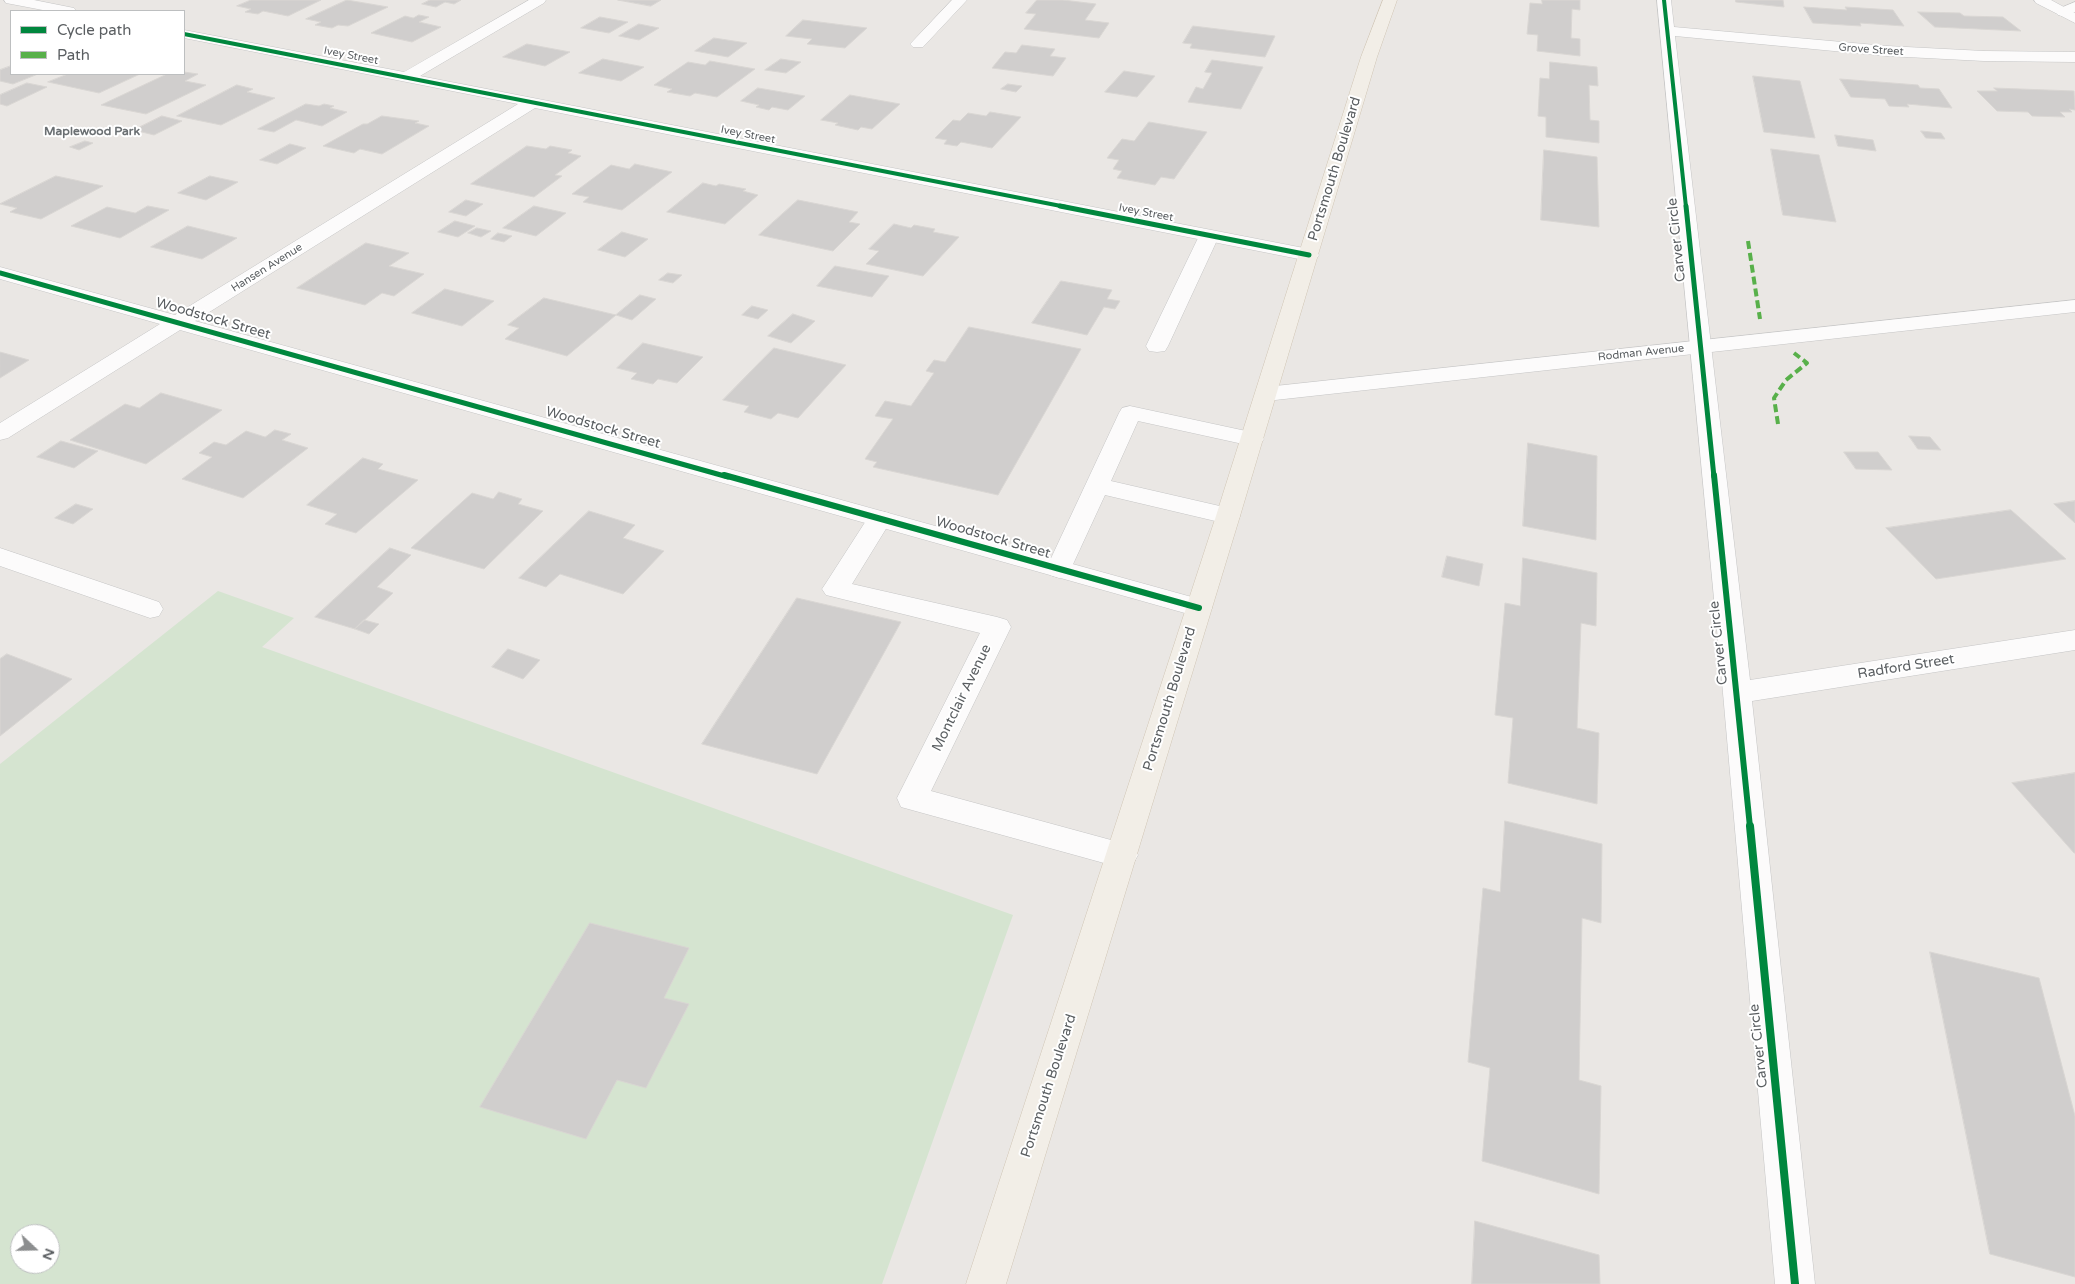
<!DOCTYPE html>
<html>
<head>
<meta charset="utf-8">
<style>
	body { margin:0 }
	#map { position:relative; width:2075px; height:1284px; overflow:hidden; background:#eae7e4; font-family:"Varela Round",sans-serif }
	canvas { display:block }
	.legend { position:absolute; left:10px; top:10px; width:175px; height:65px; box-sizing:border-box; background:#fff; border:1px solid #bdbfc0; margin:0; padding:6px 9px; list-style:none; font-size:15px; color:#5a5e61 }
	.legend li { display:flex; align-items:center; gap:10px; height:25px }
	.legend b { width:25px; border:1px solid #bdbfc0 }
	.north { position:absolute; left:10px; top:1224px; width:50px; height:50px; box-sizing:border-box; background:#fff; border:1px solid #bdbfc0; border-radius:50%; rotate:111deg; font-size:14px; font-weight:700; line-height:20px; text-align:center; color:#5a5e61 }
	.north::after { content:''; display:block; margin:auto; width:18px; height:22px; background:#8c8e8f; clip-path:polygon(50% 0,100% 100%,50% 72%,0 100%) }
</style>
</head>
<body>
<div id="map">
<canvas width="2075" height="1284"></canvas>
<ul class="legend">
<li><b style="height:6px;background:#00873e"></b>Cycle path</li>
<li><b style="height:6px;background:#58b04a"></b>Path</li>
</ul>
<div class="north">N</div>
</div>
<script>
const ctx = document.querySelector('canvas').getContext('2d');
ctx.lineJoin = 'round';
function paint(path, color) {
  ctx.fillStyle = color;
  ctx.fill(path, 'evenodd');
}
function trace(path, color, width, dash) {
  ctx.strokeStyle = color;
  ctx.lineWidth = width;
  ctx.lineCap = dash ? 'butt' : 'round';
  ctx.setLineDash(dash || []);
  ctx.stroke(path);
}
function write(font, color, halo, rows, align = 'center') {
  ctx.font = font + ' "Varela Round",sans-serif';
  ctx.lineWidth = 4;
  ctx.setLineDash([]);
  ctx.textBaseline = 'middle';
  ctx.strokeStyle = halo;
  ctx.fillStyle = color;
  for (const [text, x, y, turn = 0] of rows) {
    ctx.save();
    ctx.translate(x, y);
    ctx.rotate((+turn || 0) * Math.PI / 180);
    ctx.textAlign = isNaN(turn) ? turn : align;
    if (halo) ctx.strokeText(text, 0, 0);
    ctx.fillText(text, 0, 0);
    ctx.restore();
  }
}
const green = new Path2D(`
	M218,591L294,618L262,647L1013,915L882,1284H0V764ZM20,1234H50V1264H20Z`);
const building = new Path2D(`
	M251,0H321L288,16L263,11L258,14L245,12L251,9L237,6Z
	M347,0L388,7L348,26L338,25L332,28L315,25L321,22L306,19Z
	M430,0H461L454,4L445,2L436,7L422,4Z
	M618,0H661L651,6Z
	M1037,0H1063L1096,4L1085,20L1109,23L1099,38L1024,29L1036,14L1026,13Z
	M1542,0H1580V10L1572,9L1571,38L1580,39V56L1537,51L1538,35L1527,34L1530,3L1542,4Z
	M1736,0H1783L1784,7L1736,2Z
	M1804,7L1847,10L1845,7L1893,10L1904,26L1860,23L1861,26L1813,23Z
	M1918,12L1960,13L1964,16L2003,17L2021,31L1935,27Z
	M419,15L429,17L419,22L441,27L412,42L371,33L405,16L413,18Z
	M600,17L628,22L609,33L581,28Z
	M803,20L867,28L845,48L807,44L812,39L786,36Z
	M639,24L659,28L639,40L619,36Z
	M1193,26L1275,36L1265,57L1190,48L1192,44L1183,43Z
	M714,38L747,43L728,57L695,51Z
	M527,44L570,52L545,66L503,57Z
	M1022,45L1055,49L1050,56L1066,58L1053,76L992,68L1005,52L1016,53Z
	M603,59L644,67L621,81L579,73Z
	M781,59L801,62L786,73L765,70Z
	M1212,60L1263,67L1241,109L1188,102L1196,87L1203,89L1212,73L1205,72Z
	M710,61L755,69L717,97L695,93L690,96L667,92L672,89L654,85L688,62L705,65Z
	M1550,62L1597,67L1598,86L1589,85L1590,120L1599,121V143L1546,137V117L1538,116L1540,78L1549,79Z
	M11,66V74H38L13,84L0,81V70Z
	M1124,71L1155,76L1137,97L1105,92Z
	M184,72L198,74L185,81L206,85L146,114L101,105L167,74H184Z
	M68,74H140L99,93L48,82Z
	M1753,76L1800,81L1815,138L1764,132Z
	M1840,79L1918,85L1920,88L1939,89L1952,108L1907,104L1909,107L1889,106L1885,99L1851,97Z
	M27,83L47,87L7,106L0,104V95Z
	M1008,84L1022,86L1016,92L1001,89Z
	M237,85L253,89L247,92L275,98L221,125L177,116Z
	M758,88L805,96L788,110L772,107L769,110L756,107L759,105L741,101Z
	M1994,88L2074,91L2075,110L2069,109L2072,112H2060L2065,117L2032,116L2028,112L1997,111L1977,91H1997Z
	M850,95L900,104L872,129L861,127L858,130L835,125L838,123L821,120Z
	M306,104L319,106L324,104L334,106L330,108L347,112L322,126L296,120L274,132L258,129Z
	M990,112L1021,117L992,148L961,142L957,146L944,144L947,140L935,138L953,120L960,121L968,113L986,116Z
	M162,116L182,121L154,135L134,130Z
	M382,116L419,121L415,123L429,126L382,154L360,149L354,153L323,146L363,124H367Z
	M1149,122L1207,132L1174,179L1161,177L1155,185L1117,178L1122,171L1113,169L1119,160L1107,158L1122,139L1134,141Z
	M1921,131L1941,133L1945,139L1926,138Z
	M1835,135L1873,140L1876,151L1838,146Z
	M85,141L93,143L79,150L70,147Z
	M290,144L306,148L277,164L260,160Z
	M527,146L546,149L550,146L572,150L568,153L581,156L555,175L562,176L534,197L471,184Z
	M1771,149L1819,155L1836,222L1783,215Z
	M1544,150L1597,157L1599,227L1541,220Z
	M635,164L672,172L622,210L583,202L589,197L572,194L611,165L629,169Z
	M56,176L103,186L41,219L10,212L17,208L0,204Z
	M210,176L238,182L206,200L178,193Z
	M703,183L716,186L719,184L746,189L743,191L758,195L725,224L667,212Z
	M466,200L483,204L466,216L449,212Z
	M798,200L858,212L849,222L860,224L833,251L759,235Z
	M148,206L169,210L120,238L71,226L107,207L135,213Z
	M534,206L566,213L536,236L503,228Z
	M455,221L475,226L458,237L438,232Z
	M894,224L911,228L914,225L935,229L933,232L959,237L923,276L866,264L879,251L869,249Z
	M188,226L237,238L202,259L151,247Z
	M477,228L491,231L481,237L468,233Z
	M622,232L648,239L625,257L598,250Z
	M498,233L512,236L504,242L491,239Z
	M366,243L409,253L389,266L424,274L394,296L382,293L365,305L297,288Z
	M835,266L889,276L872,297L817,286Z
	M668,273L682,275L673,283L659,280Z
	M1061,281L1112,290L1107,299L1120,301L1115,309L1104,307L1087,335L1032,323Z
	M445,289L494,301L462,326L412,313Z
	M640,295L656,299L632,320L616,315Z
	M544,298L616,315L567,356L505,339L519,328L508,325Z
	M752,306L768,310L758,319L742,315Z
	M793,314L815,321L791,343L768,336Z
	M969,327L1081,349L998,495L873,467L877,462L865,459L893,419L875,416L885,401L911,406L934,373L926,371L934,360L945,362Z
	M643,343L703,357L677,383L658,379L653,384L631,379L637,373L617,368Z
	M774,348L846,365L798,418L778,413L771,419L744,412L749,406L723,400Z
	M0,352L29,360L0,378Z
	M161,393L222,410L146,464L70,440L125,404L139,408Z
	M275,430L291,434L282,440L308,448L243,498L182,479L212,457L199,453L214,442L226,445L246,431L265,437Z
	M1909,436L1930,437L1941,450L1918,449Z
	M61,441L98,451L74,468L37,457Z
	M1528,443L1597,456L1596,540L1523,526Z
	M1844,452H1878L1892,470L1856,469Z
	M363,458L383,464L378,469L418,480L356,533L325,524L337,514L307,505Z
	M499,492L522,499L518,504L543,511L484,569L411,548L472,493L493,499Z
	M2075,501V523L2054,504Z
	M76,504L93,509L73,524L55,518Z
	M2011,510L2066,559L1936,579L1886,528Z
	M589,511L635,525L623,538L664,551L623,594L560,574L546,587L519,578Z
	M390,548L411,555L377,587L393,593L355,629L315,617Z
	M1447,556L1483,564L1479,586L1442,577Z
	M1523,558L1597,573L1596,626L1581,623L1577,728L1599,733L1597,804L1508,783L1513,718L1495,715L1505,603L1520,606Z
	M797,598L901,622L817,774L702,744Z
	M364,620L379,624L369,634L355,629Z
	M508,649L540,660L523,679L492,667Z
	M7,654L72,679L0,736V659Z
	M2075,773V853H2074L2012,783Z
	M1505,821L1602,844L1601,923L1582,918L1579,1080L1601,1086L1599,1194L1482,1161L1490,1068L1468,1062L1483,888L1500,892Z
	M590,923L689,948L664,998L689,1004L646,1088L617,1080L586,1139L480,1107Z
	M1930,952L2039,978L2075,1116V1277L1990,1254Z
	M1475,1221L1599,1255L1600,1284H1472Z`);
const lane = new Path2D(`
	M2075,2V12L2063,16L2058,15L2056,12L2058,9Z
	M1209,230L1216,232L1219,236L1168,346L1165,351L1157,352L1149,351L1146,346L1199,236L1202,232Z
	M1130,406L1260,434L1264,439L1260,444L1252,446L1138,421L1111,481L1237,510L1240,516L1237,522L1228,524L1105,495L1068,575L1059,578L1050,575L1046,569L1119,413L1122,408Z
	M880,511L889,513L892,519L852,584L997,617L1007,620L1011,627L931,791L1133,846L1138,855L1133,864L1122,868L901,807L897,798L980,633L826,595L822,589L826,583L871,513Z
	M0,548L159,602L163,609L159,616L150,618L0,566Z`);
const street = new Path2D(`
	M4,0H34L74,8L76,11H48L6,3Z
	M529,0H546L544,3L420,76L1309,249L1316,251L1319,255L1316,259L1309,261L535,108L195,321L1199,599L1208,601L1212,608L1208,615L1199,617L180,330L8,438L0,440V423L160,324L0,279V267L175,315L518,104L184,38V30L404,72Z
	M952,0H967L923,47H913L910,44L913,41Z
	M1657,0H1671L1674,27L1887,46L1984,51L2075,52V62L1984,61L1887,56L1675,36L1750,680L2075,630V650L1752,701L1815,1284H1775L1723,693Z
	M2034,0H2051L2075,13V23L2036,3Z`);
const secondary = new Path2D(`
	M2075,300V312L1266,401L1258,399L1255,394L1258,389L1266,387Z`);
const primary = new Path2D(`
	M1383,0H1397L1377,57L1240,516L1006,1284H966L1216,516L1361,57Z`);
const quiet = new Path2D(`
	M1748,241L1760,319
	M1778,424L1774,398L1786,380L1807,363L1794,353`);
const cyclewayFar3 = new Path2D(`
	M1664,0L1686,207
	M184,34L1066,207`);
const cyclewayFar2 = new Path2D(`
	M1060,206L1309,255
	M1686,206L1714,477
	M0,273L728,477`);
const cyclewayFar1 = new Path2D(`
	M724,475L1199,608
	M1714,475L1750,827`);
const cycleway = new Path2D(`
	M1750,826L1795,1284`);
const farStreetnames = [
	["Grove Street",1871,50,4],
	["Ivey Street",351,56,11],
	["Ivey Street",748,135,11],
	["Ivey Street",1146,213,11],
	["Hansen Avenue",267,268,-32],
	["Rodman Avenue",1641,353,-6]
];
const farNeighbourhoodnames = [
	["Maplewood Park",92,132]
];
const streetNames = [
	["Portsmouth Boulevard",1335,169,-73],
	["Carver Circle",1677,240,-96],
	["Woodstock Street",213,319,16],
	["Woodstock Street",603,428,16],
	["Woodstock Street",993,538,16],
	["Carver Circle",1719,643,-96],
	["Radford Street",1906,667,-9],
	["Montclair Avenue",962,698,-64],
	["Portsmouth Boulevard",1170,699,-73],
	["Carver Circle",1759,1046,-96],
	["Portsmouth Boulevard",1049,1086,-72]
];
paint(green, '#d5e4d0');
paint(building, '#d0cecd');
trace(building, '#d9d6d3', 1);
trace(lane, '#c5c5c5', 1);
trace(street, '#c5c5c5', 1);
trace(secondary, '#c5c5c5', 1);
trace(primary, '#d0c5b4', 1);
paint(lane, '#fcfbfb');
paint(street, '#fcfbfb');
paint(secondary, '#fcfbfb');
paint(primary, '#f2eee7');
trace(quiet, '#58b04a', 4, [8, 4]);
trace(cyclewayFar3, '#00873e', 4);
trace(cyclewayFar2, '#00873e', 5);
trace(cyclewayFar1, '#00873e', 6);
trace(cycleway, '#00873e', 8);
write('11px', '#5a5e61', '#fff', farStreetnames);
write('bold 12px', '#6b7073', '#fff', farNeighbourhoodnames);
write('14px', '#5a5e61', '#fff', streetNames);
</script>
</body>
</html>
